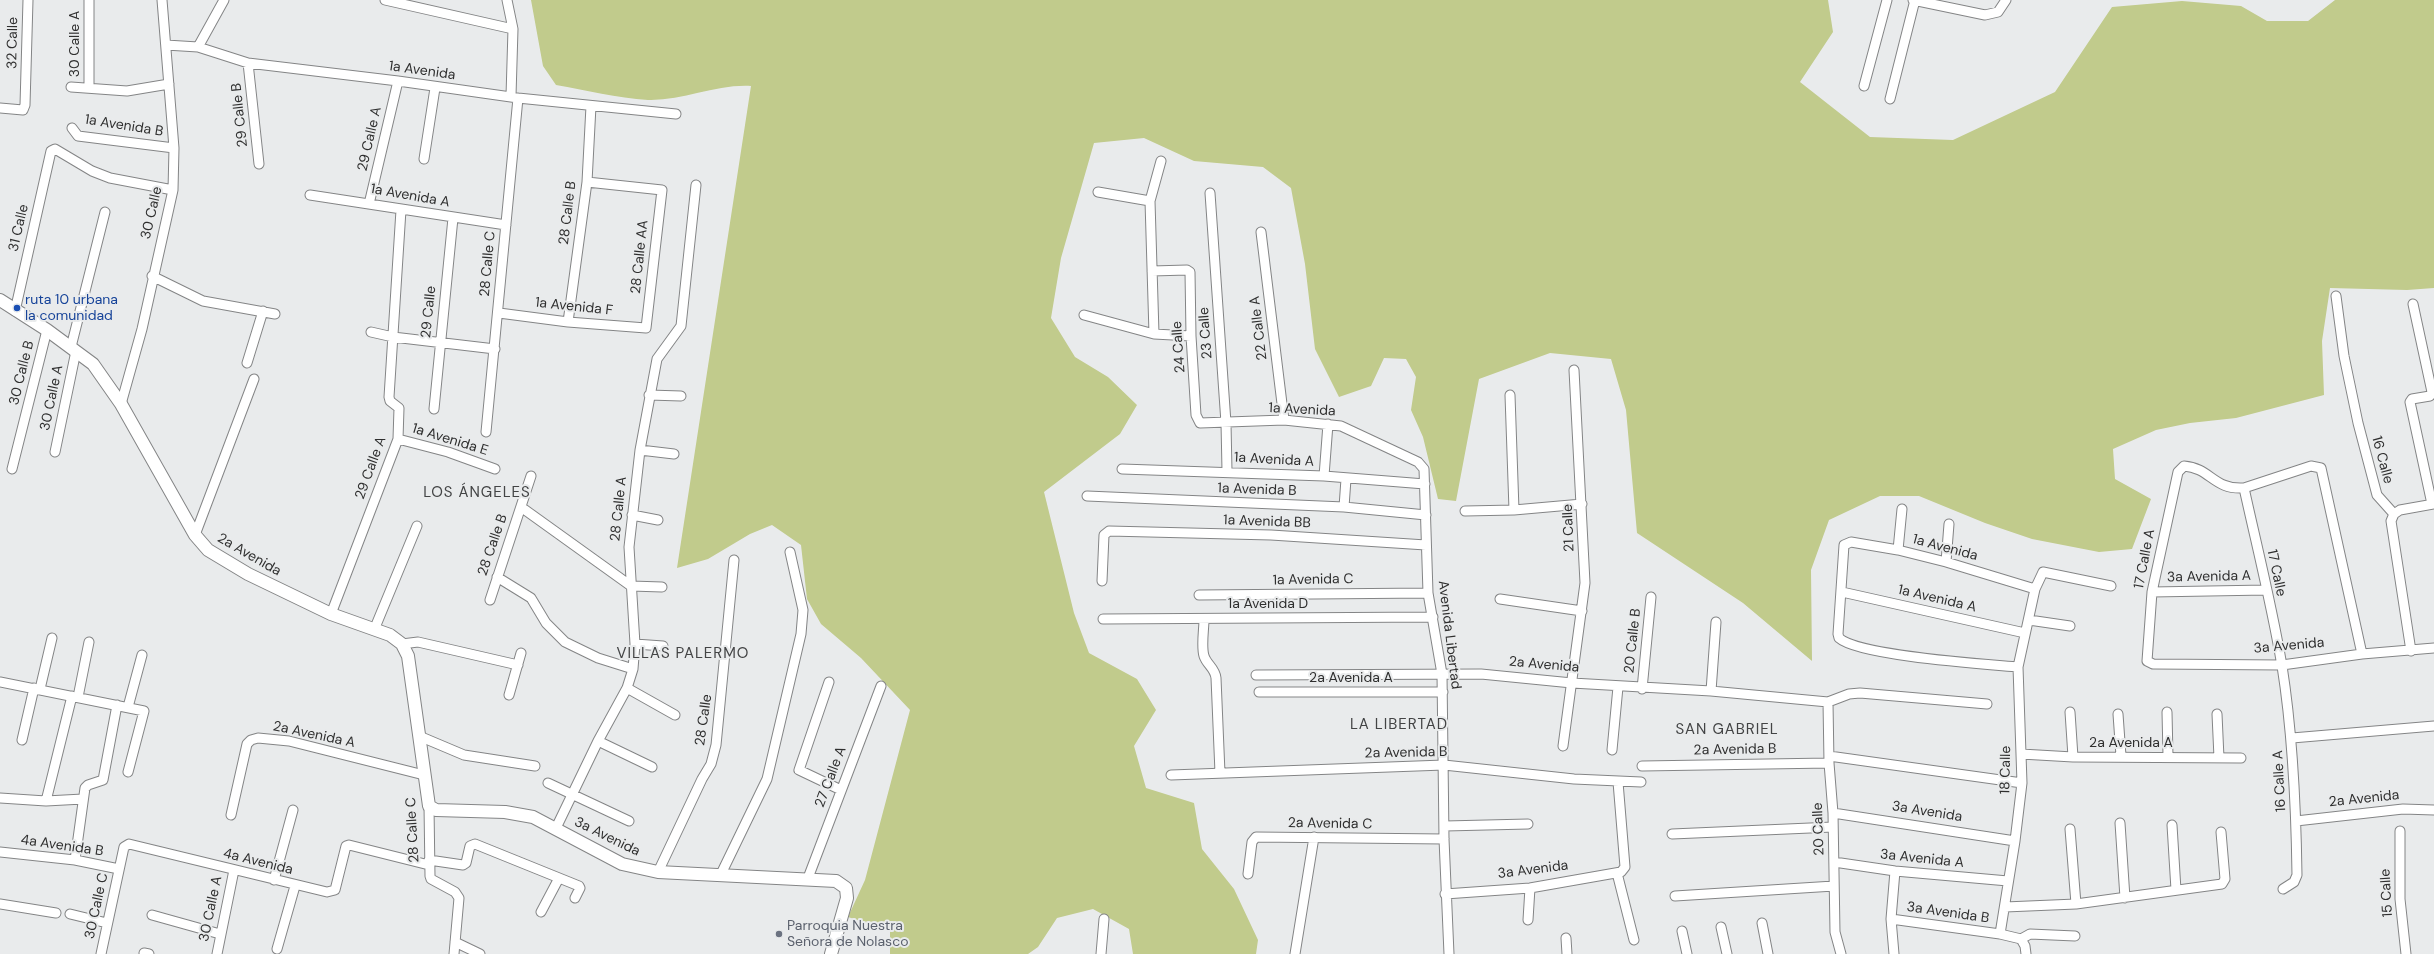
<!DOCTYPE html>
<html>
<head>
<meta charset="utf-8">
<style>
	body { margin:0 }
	canvas { display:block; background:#e9ebec }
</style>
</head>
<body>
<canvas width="2434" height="954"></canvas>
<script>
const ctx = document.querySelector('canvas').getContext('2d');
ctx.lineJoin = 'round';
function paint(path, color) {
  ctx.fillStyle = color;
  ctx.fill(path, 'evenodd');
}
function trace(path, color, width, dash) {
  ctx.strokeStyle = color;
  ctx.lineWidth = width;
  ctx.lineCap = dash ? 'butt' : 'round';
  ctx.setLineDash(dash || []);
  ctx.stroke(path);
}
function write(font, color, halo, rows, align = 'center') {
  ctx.font = font + ' "DM Sans",sans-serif';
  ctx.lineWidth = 4;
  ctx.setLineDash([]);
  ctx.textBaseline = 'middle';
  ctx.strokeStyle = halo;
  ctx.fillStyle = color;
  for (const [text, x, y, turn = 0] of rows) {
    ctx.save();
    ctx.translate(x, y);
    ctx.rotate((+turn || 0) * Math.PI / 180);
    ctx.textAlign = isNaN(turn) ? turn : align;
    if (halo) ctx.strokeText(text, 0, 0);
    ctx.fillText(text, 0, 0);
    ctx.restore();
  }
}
const green = new Path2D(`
	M531,0H1828L1833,32L1800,82L1870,137L1953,140L2055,92L2112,7L2182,1L2241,6L2267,21H2308L2335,0H2434V288L2407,290L2330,288L2322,341L2324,395L2236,418L2190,423L2156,430L2113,449L2115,479L2151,499L2132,549L2099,552L2032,539L1985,523L1919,496H1880L1829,520L1811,570L1812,661L1743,603L1637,533L1626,410L1611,359L1550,353L1479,379L1456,501L1438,499L1423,437L1411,410L1416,377L1406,359L1384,358L1371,386L1339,397L1315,349L1305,264L1291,188L1263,167L1194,161L1144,138L1094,143L1061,258L1051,318L1075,357L1108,377L1137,405L1120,434L1044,492L1074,613L1089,653L1137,679L1156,710L1134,746L1146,788L1194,803L1202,849L1234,889L1258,940L1256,954H1133L1129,929L1093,909L1057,918L1038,947L1028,954H890V931L848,917L865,880L910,710L861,658L821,624L807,599L801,545L772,525L750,534L708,559L677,568L751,86C716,84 683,101 648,100C617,98 586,90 556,85L543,66Z`);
const minor = new Path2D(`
	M385,0L513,29
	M507,0L513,29L511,96
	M1913,0L1985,15L1998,12L2006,0
	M166,45L198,47L248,63L398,81L518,98L676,114
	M198,47L224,0
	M248,63L259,164
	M1864,86L1887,0
	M71,87L127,91L169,84
	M89,88V0
	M1890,99L1915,0
	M0,108L23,110L25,105L28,0
	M72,128L78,136L174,148
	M424,159L435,88
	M1098,192L1150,201L1154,334
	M1210,193L1226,423L1227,471
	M310,195L506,225
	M1150,201L1161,161
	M369,204L398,81
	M1261,232L1284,420
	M1152,271L1187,270L1190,272L1191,336L1196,415L1200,423L1284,420L1341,426L1418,462L1424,469L1428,593L1442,674L1444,839L1449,954
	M152,276L203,301L275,314
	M2336,296L2344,356L2358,423L2377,495L2394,514
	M2413,304L2432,392L2430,396L2412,399L2410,402L2432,504
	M15,311L51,151L55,149L92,171L110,178L173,190
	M499,313L568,322L646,328L662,190L587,182
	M1084,315L1154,334L1191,336
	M568,322L587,182L591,106
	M371,332L393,337L495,349
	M71,347L105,212
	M247,363L263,311
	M649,395L681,396
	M1510,395L1514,510
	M121,404L142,329L173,190L174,148L162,0
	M434,409L453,218
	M486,432L518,98
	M398,439L448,452L495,469
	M640,450L674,454
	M55,452L76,351
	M12,469L47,330
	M1122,469L1324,476L1425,484
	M1324,476L1328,424
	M2244,488C2257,547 2272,606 2282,666C2293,735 2296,805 2297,875L2294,882L2283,889
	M1087,496L1344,507L1426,515
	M521,507L631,586L662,587
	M1344,507L1346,479
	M1465,511L1514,510L1582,504
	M2394,514L2391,521L2411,651
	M2394,514L2400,510L2434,504
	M632,515L658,520
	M195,535L254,379
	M1898,550L1902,509
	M1946,562L1949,524
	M497,577L531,598L546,623L565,642L598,658L633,669
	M1102,581L1104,535L1109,531L1271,535L1426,545
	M1842,592L2025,633
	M2152,592L2266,590
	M1199,595L1428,593
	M1500,599L1582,611
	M490,600L531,476
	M331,614L398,439L399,408L390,401L389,397L401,210
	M1103,619L1433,617
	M1204,619C1204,630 1201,646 1204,656C1207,665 1215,668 1216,678L1220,773
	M2029,620L2070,626
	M374,630L417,526
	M402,644L418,642L518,665
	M635,644L663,646
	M2362,654L2321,468L2311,466L2244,488C2213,490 2211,468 2184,466L2178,472L2152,592L2147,661L2153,664L2282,665L2362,654L2434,648
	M2018,667C1985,664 1859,656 1839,638L1838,634L1844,545L1851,542L1898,550L1946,562L2035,589
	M1256,675L1481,674L1572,683L1711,691L1828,702
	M0,682L144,711L128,772
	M829,682L799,770L841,790
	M627,688L675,715
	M40,689L52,638
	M1642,689L1651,597
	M1711,691L1716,622
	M1259,692H1443
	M509,695L521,653
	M78,697L89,642
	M1828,702L1829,763L1833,813L1835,932L1841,954
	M1828,702L1849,694L1860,693L1987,704
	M128,707L142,655
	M2070,712L2073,757
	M2167,712L2168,756
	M2118,714L2121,756
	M2217,714L2219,758
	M419,736L464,755L535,766
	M2292,738L2434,726
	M22,740L34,688
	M598,741L652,767
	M1563,746L1585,583L1574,370
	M1612,750L1618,687
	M2021,754L2073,757L2241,758
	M1829,756L2022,783
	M1642,766L1829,763
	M1171,775L1444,765L1574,779L1641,782
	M548,783L629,821
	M0,798L46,801L83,799
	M46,801L72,696
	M429,806L430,876L431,879L455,892L459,898L454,954
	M1833,813L2015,841
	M231,815L247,744L251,740L258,738L289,741L424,775
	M2296,821L2403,809L2434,810
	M2120,823L2125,898
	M2172,825L2176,890
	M1445,826L1528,824
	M556,828L598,741L627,688L633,669L635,644L629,547L640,450L657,359L681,326L696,185
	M2070,829L2076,904
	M2400,831V899L2406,954
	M1672,834L1833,827
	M0,852L75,860L119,869
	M75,860L85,788L88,785L103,780L117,705
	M429,860L463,865L466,863L470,846L475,844L579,886L580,888L575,898
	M1834,862L1895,871L2008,881
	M658,872L702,779L711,764L716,745L734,560
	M1617,873L1634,940
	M721,874L767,779L801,634L803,610L790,552
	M1248,874L1252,842L1256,837L1444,839
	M808,878L881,686
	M274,880L293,810
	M1445,894L1530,888L1621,872L1625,867L1618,782
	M1675,896L1834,886
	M0,904L56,913
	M2005,907L2076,904L2222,884L2225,879L2221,832
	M541,912L559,878
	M70,914L107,923
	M152,915L220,934
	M1891,919L2000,934
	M1528,920L1530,888
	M1762,923L1768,954
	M1721,927L1727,954
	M1682,931L1687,954
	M1566,938L1567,954
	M2021,939L2030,934L2075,936
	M455,942L480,954
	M277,949L295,886
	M144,953L149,954
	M101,954L124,847L129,844L327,892L335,890L346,846L349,845L429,865
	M217,954L234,870
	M1101,954L1104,919
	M1295,954L1314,837
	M1894,954L1891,919L1895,871
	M2026,954L2025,946L2021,939L2000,934L2015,841L2022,783L2018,667L2035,589L2043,572L2111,586`);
const tertiary = new Path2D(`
	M0,300L47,330L93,364L121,404L195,535L208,550L248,574L331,614L390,635L402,644L408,656L429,806L436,810L505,812L533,817L622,864L658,872L836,881L846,888L847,898L831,954`);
const markers = [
	[17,308,4,"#1a4fb4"],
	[779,934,4,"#6b7280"]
];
const streetNames = [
	["32 Calle",13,43,-89],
	["30 Calle A",75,44,-90],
	["1a Avenida",422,71,8],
	["29 Calle B",240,115,-96],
	["1a Avenida B",124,126,9],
	["29 Calle A",370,139,-77],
	["1a Avenida A",410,196,10],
	["30 Calle",152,213,-77],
	["28 Calle B",568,213,-83],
	["31 Calle",19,228,-77],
	["28 Calle AA",640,257,-84],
	["28 Calle C",488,264,-85],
	["1a Avenida F",574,307,6],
	["29 Calle",429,312,-84],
	["22 Calle A",1259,328,-97],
	["23 Calle",1206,333,-94],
	["24 Calle",1179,347,-94],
	["30 Calle B",22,373,-76],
	["30 Calle A",52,398,-78],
	["1a Avenida",1302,410,3],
	["1a Avenida E",450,440,17],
	["1a Avenida A",1274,460,3],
	["16 Calle",2382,460,75],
	["29 Calle A",371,468,-70],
	["1a Avenida B",1257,490,2],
	["28 Calle A",619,509,-84],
	["1a Avenida BB",1267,522,2],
	["21 Calle",1569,528,-92],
	["28 Calle B",493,545,-71],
	["1a Avenida",1945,548,15],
	["2a Avenida",249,555,30],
	["17 Calle A",2145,559,-79],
	["17 Calle",2276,573,78],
	["3a Avenida A",2209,577,-1],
	["1a Avenida C",1313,580,-1],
	["1a Avenida A",1937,599,13],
	["1a Avenida D",1268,604],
	["Avenida Libertad",1449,635,83],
	["20 Calle B",1633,641,-84],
	["3a Avenida",2289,646,-5],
	["2a Avenida",1544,665,5],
	["2a Avenida A",1351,678],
	["28 Calle",704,720,-82],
	["2a Avenida A",314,735,12],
	["2a Avenida A",2131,743],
	["2a Avenida B",1735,750,-1],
	["2a Avenida B",1406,753,-1],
	["18 Calle",2006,770,-89],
	["27 Calle A",831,777,-69],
	["16 Calle A",2280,781,-93],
	["2a Avenida",2364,799,-6],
	["3a Avenida",1927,812,9],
	["2a Avenida C",1330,824,1],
	["20 Calle",1819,829,-92],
	["28 Calle C",413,830,-93],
	["3a Avenida",607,837,26],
	["4a Avenida B",62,846,8],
	["3a Avenida A",1922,859,6],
	["4a Avenida",258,862,14],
	["3a Avenida",1533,870,-7],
	["15 Calle",2387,893,-93],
	["30 Calle C",97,906,-78],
	["30 Calle A",211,909,-78],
	["3a Avenida B",1948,913,8]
];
const transitNames = [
	["ruta 10 urbana",25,300],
	["la comunidad",25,316]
];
const worshipNames = [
	["Parroquia Nuestra",787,926],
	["Señora de Nolasco",787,942]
];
const neighbourhoodNames = [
	["LOS ÁNGELES",477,493],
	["VILLAS PALERMO",683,654],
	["LA LIBERTAD",1399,725],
	["SAN GABRIEL",1727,730]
];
paint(green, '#c1cb8c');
trace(minor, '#848586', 11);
trace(tertiary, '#848586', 14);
trace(minor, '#fff', 9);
trace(tertiary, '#fff', 12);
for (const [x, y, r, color] of markers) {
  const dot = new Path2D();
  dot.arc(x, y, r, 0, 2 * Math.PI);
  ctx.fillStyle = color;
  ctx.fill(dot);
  trace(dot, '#e9ebec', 1.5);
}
write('14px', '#2f2f2f', '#e9ebec', streetNames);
write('14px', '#164399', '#e9ebec', transitNames, 'left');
write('14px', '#5b616d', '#e9ebec', worshipNames, 'left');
ctx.letterSpacing = '1px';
write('15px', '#434445', '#e9ebec', neighbourhoodNames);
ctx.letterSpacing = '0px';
</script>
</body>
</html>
